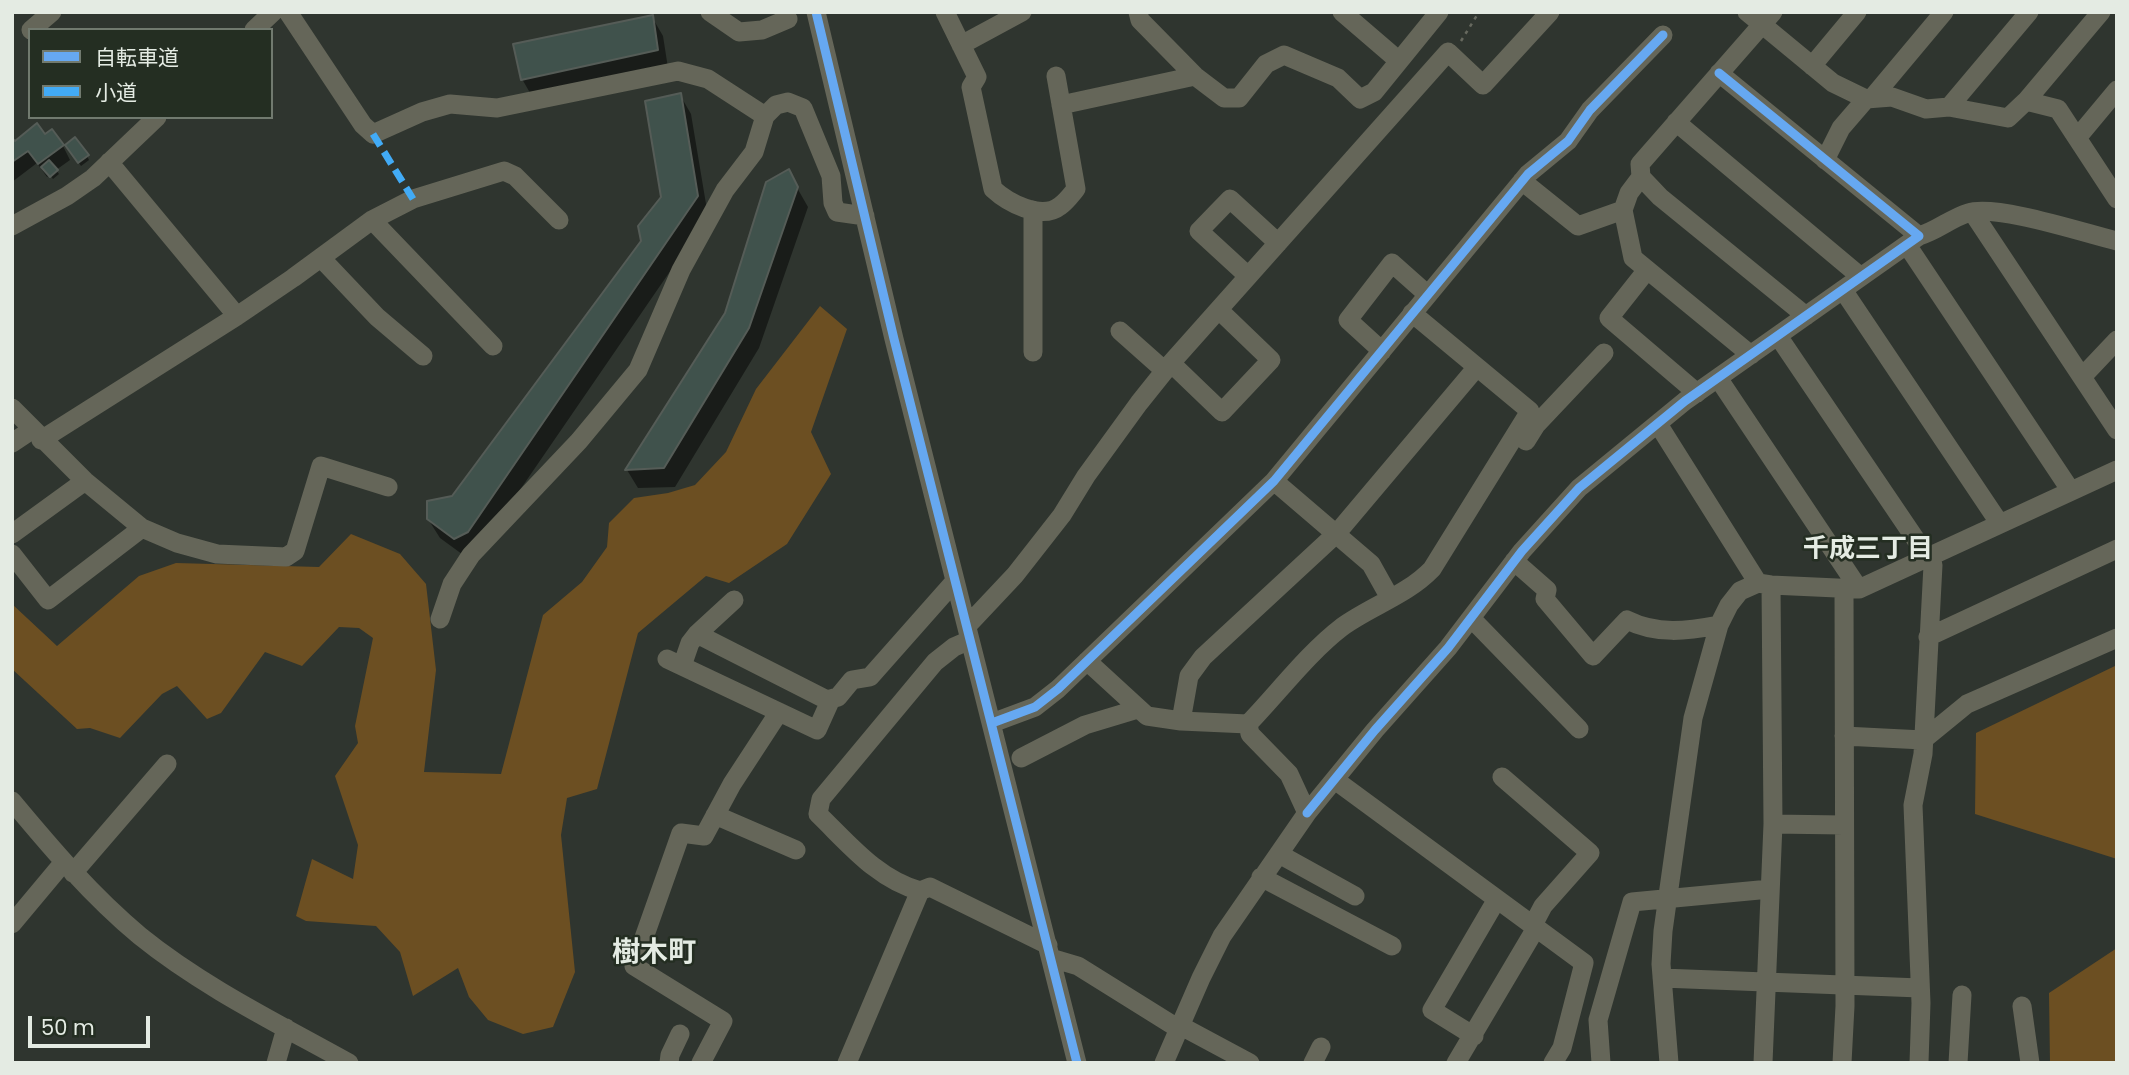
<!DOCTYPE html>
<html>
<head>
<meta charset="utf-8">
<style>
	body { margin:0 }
	#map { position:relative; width:2129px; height:1075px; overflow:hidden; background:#2f352f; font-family:Poppins,"Noto Sans JP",sans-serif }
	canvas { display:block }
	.frame { position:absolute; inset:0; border:14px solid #e4ebe3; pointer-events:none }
	.legend { position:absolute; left:28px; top:28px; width:245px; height:91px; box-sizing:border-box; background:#242e22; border:2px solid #717a6f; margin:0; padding:9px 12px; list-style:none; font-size:21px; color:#e4ebe3 }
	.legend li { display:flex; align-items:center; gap:14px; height:35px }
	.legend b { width:35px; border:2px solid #717a6f }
	.scale { position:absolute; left:28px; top:1016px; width:122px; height:32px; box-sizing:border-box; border:4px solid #e4ebe3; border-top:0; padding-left:9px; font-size:21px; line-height:24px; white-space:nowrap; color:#e4ebe3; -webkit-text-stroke:5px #242e22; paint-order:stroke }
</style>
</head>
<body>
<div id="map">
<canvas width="2129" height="1075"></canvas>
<div class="frame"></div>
<ul class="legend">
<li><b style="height:9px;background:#66a8f1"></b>自転車道</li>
<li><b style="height:9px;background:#42abf6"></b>小道</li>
</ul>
<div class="scale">50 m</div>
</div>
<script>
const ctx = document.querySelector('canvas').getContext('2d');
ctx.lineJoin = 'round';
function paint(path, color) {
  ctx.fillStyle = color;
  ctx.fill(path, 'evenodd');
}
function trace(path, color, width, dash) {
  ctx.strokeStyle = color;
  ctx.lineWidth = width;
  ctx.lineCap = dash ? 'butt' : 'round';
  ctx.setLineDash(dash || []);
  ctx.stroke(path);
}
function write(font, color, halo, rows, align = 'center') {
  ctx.font = font + ' Poppins,"Noto Sans JP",sans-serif';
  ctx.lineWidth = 5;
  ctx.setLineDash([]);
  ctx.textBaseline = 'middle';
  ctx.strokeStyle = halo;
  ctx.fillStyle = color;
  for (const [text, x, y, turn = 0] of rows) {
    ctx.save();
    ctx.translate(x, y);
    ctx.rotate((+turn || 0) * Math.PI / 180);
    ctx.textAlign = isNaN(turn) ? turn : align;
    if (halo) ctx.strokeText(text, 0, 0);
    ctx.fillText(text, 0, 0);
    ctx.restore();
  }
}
const forest = new Path2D(`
	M820,306L847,329L811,432L831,474L787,544L729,583L706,576L638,633L597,789L567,798L561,835L575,972L553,1027L523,1034L488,1020L469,997L458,968L413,996L400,952L376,926L306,921L296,916L312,859L353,879L358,845L335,776L358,743L355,726L373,638L359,628L339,627L302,666L265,652L221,713L207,719L177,686L162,694L120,738L90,728L77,729L12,669V604L57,646L139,576L176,563L319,567L351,534L400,554L426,584L436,670L424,772L501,774L543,615L582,582L607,547L609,523L634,498L668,493L695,485L726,452L756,389Z
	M2117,665V859L1975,814L1976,733Z
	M2117,948V1063H2050L2049,993Z`);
const shadow = new Path2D(`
	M652,17L663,36L668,68L533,98L522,79Z
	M680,95L691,114L708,216L478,551L466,557L440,538L428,519L453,497L643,242L663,197Z
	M45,136L63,146L70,160L56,170L59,174L53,179L50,175L47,177L37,163L12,182V141L14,143Z
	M69,149L87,156L89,160L81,166Z
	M788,172L808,207L759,348L675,487L638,488L627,470L726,314Z`);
const building = new Path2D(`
	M653,15L658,50L521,80L513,44Z
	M681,93L698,196L468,532L454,539L427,519V501L452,496L641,241L638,226L661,197L645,101Z
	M37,123L45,134L52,129L64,145L38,164L28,151L12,162V138L15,141Z
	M75,137L89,155L78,163L65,145Z
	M49,160L58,170L50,177L41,167Z
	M789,169L798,187L749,328L664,468L625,470L725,313L766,182Z`);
const path = new Path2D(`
	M1461,41L1479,12`);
const minor = new Path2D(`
	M288,12L363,125L373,134L422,112L450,104L497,108L678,71L708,79L765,116
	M710,12L739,32L762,30L788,19
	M816,12L894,339L1077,1063
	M945,12L977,77L971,87L993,189C1007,202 1041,221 1060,206C1066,202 1071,195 1076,189L1056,76
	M1138,12L1140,20L1195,76L1224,98H1239L1266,64L1284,55L1338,78L1360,99L1374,92L1439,12
	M1342,12L1399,61
	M1747,12L1833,83L1866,99L1892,97L1926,109L1949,107L2008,118L2026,101L2058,109L2117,199
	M1773,12L1640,164L1641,177L1660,197L1806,316
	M31,30L52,12
	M254,30L273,12
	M961,45L1022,12
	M1812,66L1857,12
	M1872,98L1944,12
	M2026,101L2101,12
	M1061,105L1195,76
	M1949,107L2029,12
	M1676,122L1861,277
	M2077,138L2117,90
	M1825,160L1841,128L1866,99
	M109,162L237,316L293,278L372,220L413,199L504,171L515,176L559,220
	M1641,177L1629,193L1623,210L1633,258L1751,355
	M1522,181L1578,226L1623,210
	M1033,210V352
	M1973,213L2117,430
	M372,220L493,346
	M12,226L67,196L93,178L157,117
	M1919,236C1937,231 1951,218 1968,213C1997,204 2084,233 2117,241
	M1907,245L2071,491
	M321,258L377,317L423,356
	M1647,270L1609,318L1697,393
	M1248,276L1199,231L1230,199L1278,243
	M1843,290L2000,524
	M1120,331L1165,371
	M1778,336L1933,565L1923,754L1913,805L1921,1003L1919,1063
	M1382,351L1348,320L1392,263L1428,295
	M1171,363L1222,412L1271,360L1219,310
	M2082,377L2117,340
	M1718,378L1859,589
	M12,408L33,429
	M1658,424L1758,583L1771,585L1859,589L2117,470
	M41,440L237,316
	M1526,441L1536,425L1604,353
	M12,443L33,429L85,481L142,528L177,543L217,554L286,557L295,551L321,466L388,487
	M1274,481L1371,564L1390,598
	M12,534L85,481
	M12,554L48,600L142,528
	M1514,561L1547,590L1545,599L1593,656L1627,620C1657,635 1687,631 1719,625
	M1471,618L1579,729
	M440,619L452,584L471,555L579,441L638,370L681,270L725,190L754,152L765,116L776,105L788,102L803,108L831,176L833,203L837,212L865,216
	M967,626L1015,575L1062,515L1086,476L1139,403L1171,363L1448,52L1483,85L1550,12
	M697,634L827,700L838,697L852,680L870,677L955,581
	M1928,637L2117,549
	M970,640L954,647L935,662L821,799L818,814C849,844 877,879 920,891L930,887L1048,945
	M667,659L817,730L831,699
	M1087,661L1147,716L1181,721L1248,724C1278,693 1308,653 1342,627C1371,606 1407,595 1432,569L1530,411L1412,313
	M682,666L690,643L697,634L734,600
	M1181,721L1189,676L1203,657L1337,533L1477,367
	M992,723L1035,707L1058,689L1274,481L1528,174L1568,141L1590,110L1663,35
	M1844,736L1923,740L1967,704L2117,638
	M1021,758L1085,725L1138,709
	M1502,777L1590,853L1543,906L1533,925
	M1335,780L1584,963L1562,1048L1553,1063
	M12,801C52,849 92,896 140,936C203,987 279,1024 349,1063
	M1307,813L1375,730L1448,648L1522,551L1579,488L1685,401L1919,236L1719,73
	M715,815L796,850
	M1773,824L1844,825
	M1279,854L1355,896
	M73,873L167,764
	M1261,877L1392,946
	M12,924L63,863
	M1051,958L1078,966L1179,1029
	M1662,978L1920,988
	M2022,1006L2030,1063
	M1181,1026L1250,1063
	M1474,1036L1432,1010L1497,899
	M276,1063L286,1028
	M669,1063L670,1055L680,1034
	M701,1063L723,1021L634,966L681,833L704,836L732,784L779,712
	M847,1063L920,891
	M1164,1063L1201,978L1222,936L1307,813L1289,774L1250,734L1248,724
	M1313,1063L1321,1047
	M1456,1063L1536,928
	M1601,1063L1598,1020L1632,902L1770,889
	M1669,1063L1661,964L1663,931L1693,718L1719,625L1729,605L1740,591L1758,583
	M1763,1063L1773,824L1771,585
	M1842,1063L1845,1006L1844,589
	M1958,1063L1962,995`);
const quiet = new Path2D(`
	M373,134L413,199`);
const cycleway = new Path2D(`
	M816,12L894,339L1077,1063
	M992,723L1035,707L1058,689L1274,481L1528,174L1568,141L1590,110L1663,35
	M1307,813L1375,730L1448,648L1522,551L1579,488L1685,401L1919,236L1719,73`);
const neighbourhoodNames = [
	["千成三丁目",1868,550]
];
const quarterNames = [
	["樹木町",654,954]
];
paint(forest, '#6c4f22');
paint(shadow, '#0007');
paint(building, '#40524c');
trace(building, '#555c57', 2);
trace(path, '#67695f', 2.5, [3.5, 5]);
trace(minor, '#656659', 19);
trace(quiet, '#42abf6', 7, [14, 7]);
trace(cycleway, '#66a8f1', 9);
write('bold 26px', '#e4ebe3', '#242e22', neighbourhoodNames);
write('bold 28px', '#e4ebe3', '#242e22', quarterNames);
</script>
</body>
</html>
